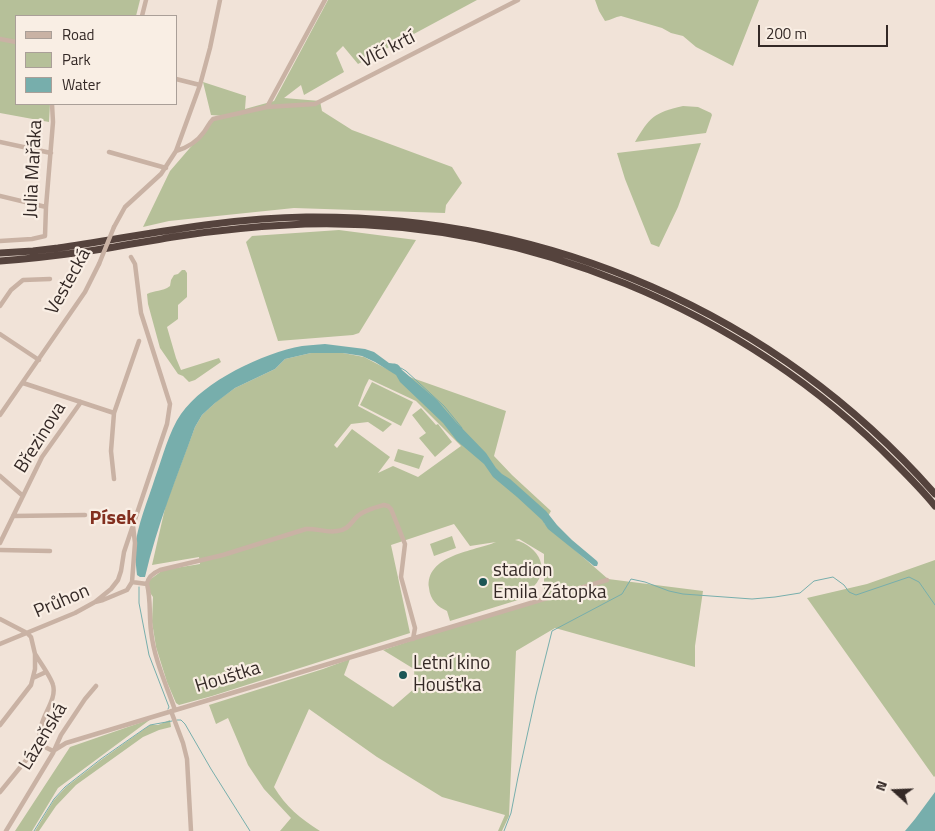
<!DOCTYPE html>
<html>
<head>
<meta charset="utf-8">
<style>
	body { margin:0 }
	#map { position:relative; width:935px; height:831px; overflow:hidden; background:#f1e3d8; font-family:"Titillium Web",sans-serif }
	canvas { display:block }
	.legend { position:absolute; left:15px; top:15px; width:162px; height:90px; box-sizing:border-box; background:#f9eee4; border:1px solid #aa9f98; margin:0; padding:6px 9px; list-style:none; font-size:15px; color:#342926 }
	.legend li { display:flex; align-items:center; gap:10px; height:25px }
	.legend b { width:25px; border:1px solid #aa9f98 }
	.north { position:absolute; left:870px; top:766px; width:50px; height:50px; -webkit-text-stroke:4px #f9eee4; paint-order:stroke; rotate:290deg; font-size:14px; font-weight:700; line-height:20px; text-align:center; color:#342926 }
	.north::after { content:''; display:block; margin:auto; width:18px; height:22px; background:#342926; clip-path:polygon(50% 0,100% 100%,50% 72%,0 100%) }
	.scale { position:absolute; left:758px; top:25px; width:130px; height:22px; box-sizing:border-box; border:2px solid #342926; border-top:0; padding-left:6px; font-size:15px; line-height:18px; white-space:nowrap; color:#342926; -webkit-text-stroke:4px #f9eee4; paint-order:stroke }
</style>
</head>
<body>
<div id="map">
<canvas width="935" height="831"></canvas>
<ul class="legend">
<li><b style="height:6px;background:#c9b2a4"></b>Road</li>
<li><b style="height:14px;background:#b6c099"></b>Park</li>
<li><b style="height:14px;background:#77aeac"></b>Water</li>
</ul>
<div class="north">N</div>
<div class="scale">200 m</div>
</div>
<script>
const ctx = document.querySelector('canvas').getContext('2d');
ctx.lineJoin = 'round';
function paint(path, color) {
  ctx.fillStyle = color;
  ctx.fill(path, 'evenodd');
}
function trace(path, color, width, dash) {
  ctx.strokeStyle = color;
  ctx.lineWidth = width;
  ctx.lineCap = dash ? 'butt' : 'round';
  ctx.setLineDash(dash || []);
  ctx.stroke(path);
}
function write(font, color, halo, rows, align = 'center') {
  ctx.font = font + ' "Titillium Web",sans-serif';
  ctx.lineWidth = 4.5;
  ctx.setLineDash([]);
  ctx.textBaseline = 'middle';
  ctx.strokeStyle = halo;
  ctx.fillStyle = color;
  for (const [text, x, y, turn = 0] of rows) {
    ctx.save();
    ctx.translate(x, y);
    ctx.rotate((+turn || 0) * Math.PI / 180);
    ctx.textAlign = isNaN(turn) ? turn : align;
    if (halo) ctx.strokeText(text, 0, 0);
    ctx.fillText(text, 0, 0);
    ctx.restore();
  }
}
const green = new Path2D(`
	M0,0H140L136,16H16V104H50L49,122L0,113Z
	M328,0H477L358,64L343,46L336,53L344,72L304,95L301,85L284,98L320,101L322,111L352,130L452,167L462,183L446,205L445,213L294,208L169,221L143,227L170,171L214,120L224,116L211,115L203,82L246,96L245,109L274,101Z
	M595,0H759L733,66L696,47L683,36L671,33L662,28L621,16C615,17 611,20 605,21L599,11Z
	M683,106L698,107L711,113L712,115L706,133L635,142C650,117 653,113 683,106Z
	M701,143L678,207L659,247L651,244L625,179L617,153Z
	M339,230L416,240L359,333L353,335L278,341L246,242L252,236Z
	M182,270H185L187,273V297L178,305V319L167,327L176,358L181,370L219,358L221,362L195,380L189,382L183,376L178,374L160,348L148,304L147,294C155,290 162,292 170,286L171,280L174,275L178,274Z
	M311,353H343L364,357L387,369L506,411L494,456L512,475L551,511L544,523L608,579L703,591L695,646V667L555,628L516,651L509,816L502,831H498L505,815L442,797L377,757L309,709L274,787C286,807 300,818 320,831H280L291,818L264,789L248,765L228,718L216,724L209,705L323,669L350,659L344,675L393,707L415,688L414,669L383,650L544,597V554L519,539L515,540C539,546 553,571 530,590L531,596L450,621L447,611C438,607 430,600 429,588C425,555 475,551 496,542L470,546L454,524L391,545L410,633L212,696L179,705L176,703L167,682L156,647L152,622L153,597L144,584L163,570L200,564L199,557L152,565L166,504L195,427L202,415L217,401L235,388L275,369L285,359ZM369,379L416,401L461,446L418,477L393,466L378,473L390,457L352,429L337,448L334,445L351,424L368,422L383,432L392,424L358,406L365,387Z
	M372,382L413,402L401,426L360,405Z
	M421,408L436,425L438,424L452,442L435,457L419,438L426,433L412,415Z
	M398,449L424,456L419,469L394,461Z
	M452,536L456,548L434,556L430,544Z
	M935,560V776L934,777L807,598L867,584Z
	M151,719L58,788L32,831H15L70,747Z
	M170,720L171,727L159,730L143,737L76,785L56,806L39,831H35L54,800L66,787L101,760L150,725H158Z`);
const water = new Path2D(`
	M325,344L365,349L374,352L389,363C395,364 398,362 402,370L437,400L456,422L486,453L496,468L502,474L510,479L546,511L557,525L572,540L597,561L598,563L597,566H594L548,529L542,520L517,497L493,477L484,464L457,441L443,423L400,382L396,375L375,362L362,356L343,353H311L285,359L275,369L235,388L215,403L202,415L195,427C177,477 157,525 145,577H140L137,575C136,566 135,557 135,548C137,526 148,500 155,478C162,459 169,431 181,414C204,381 263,353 302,346C309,345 317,345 325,344Z
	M935,792V831H905L915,819Z`);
const stream = new Path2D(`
	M401,368L406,371L444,406L462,428
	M139,587V603L149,655L169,707L168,709
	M177,720H181L185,724L211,769L250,831
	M34,831L54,799L65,787L101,759L144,729L150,725L172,721
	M504,831L511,813L518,777L536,695L552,631L622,594L631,579L645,582L669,591L683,594L752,599L775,597L800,593L814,581L833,577L844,585L849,592L856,595L909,577L919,582L935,605`);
const minor = new Path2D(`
	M142,16L146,0
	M0,39L16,42
	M176,79L200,85
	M267,107L325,0
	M0,142L51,153
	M176,151C186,148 197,142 204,132C207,128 209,123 213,119L267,107L315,104L518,0
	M109,152L166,168
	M0,196L46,207
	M114,227L125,207L161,174L176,151L200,85L210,48L220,0
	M0,241L32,239L45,236L46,207L53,122L52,104
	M0,306L11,290L23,280L50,279
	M0,334L39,360
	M23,383L114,413
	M0,415L85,292L99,264
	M0,476L23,496
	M114,479L111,451L114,413L139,341
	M13,516L85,515
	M0,543L42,457L81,402
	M0,550L50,551
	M132,582L135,543L133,526
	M132,582L147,584
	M147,584C148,577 153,573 160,570L223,555L306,529C316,528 326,533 337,531C351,530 352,518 362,513C369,509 377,507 384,505L388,506L391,509L405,544L401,577L415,628L413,639
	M147,584C151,600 149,615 151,631C154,659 166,684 175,710
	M95,602L111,589L118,580L121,571L124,552L167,424L170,404L141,313L135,264L131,257
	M0,619L27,633L31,637L35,654V669L31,685L0,725
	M0,644L75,613L95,602L103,600L127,590L132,582
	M35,654C40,662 51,677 53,685C58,703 34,721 41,745
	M33,678L46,672
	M171,711L183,743L187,759L191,831
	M53,751L66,743L607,580
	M0,792L36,748L41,745L53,751
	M6,831L53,753L61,735L85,699L96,686`);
const highway = new Path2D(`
	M0,253L33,251L58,248C140,236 223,218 306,217C548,215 775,312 935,494
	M0,261C27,259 54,256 82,252C112,248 142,242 173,237C217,230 261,226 305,224C524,218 743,309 896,464C910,478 923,491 935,506`);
const minorBridge = new Path2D(`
	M99,264L114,227`);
const markers = [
	[483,582,5,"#1c5655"],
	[403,675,5,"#1c5655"]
];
const streetNames = [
	["Vlčí krtí",388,50,-27],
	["Julia Mařáka",34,169,-87],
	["Vestecká",69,282,-61],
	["Březinova",41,438,-58],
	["Průhon",62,602,-23],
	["Houštka",228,678,-17],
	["Lázeňská",44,737,-59]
];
const poiNames = [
	["stadion",493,571],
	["Emila Zátopka",493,593],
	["Letní kino",413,664],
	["Houšťka",413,686]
];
const neighbourhoodNames = [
	["Písek",113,519]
];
paint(green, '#b6c099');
paint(water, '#77aeac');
trace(stream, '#77aeac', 1);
trace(minor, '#c9b2a4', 4.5);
trace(highway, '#55433d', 7);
trace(minorBridge, '#c9b2a4', 4.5);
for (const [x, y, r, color] of markers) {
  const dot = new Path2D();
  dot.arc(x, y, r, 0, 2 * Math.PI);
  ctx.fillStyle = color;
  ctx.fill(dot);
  trace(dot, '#f9eee4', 2);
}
write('19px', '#342926', '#f9eee4', streetNames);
write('19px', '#342926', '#f9eee4', poiNames, 'left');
write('bold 20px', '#832f1f', '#f9eee4', neighbourhoodNames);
</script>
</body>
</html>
